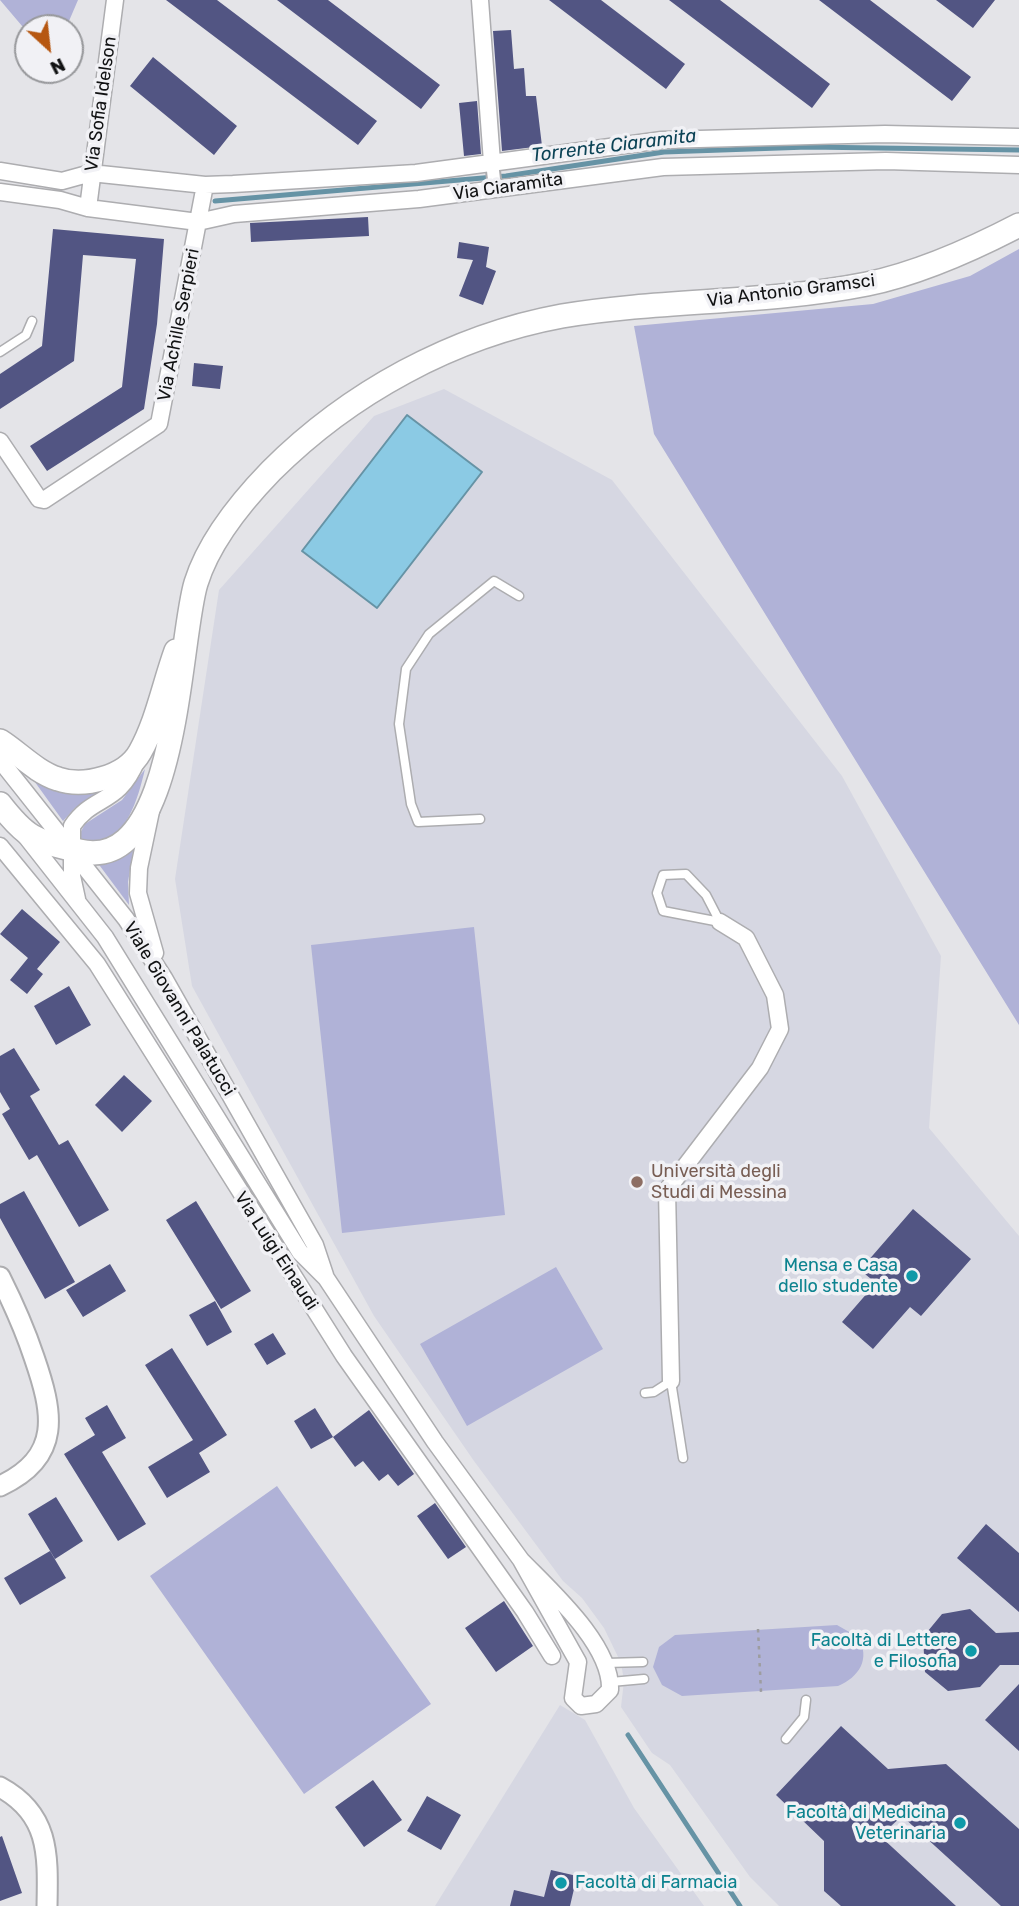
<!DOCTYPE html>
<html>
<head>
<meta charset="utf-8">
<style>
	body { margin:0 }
	#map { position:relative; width:1019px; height:1906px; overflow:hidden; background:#e4e4e8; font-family:Rubik,sans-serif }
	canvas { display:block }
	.north { position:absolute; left:14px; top:14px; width:70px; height:70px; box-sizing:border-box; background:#f1f1f5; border:2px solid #97989b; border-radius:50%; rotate:153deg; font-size:19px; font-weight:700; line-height:28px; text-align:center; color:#111213 }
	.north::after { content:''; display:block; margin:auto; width:24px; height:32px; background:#b65711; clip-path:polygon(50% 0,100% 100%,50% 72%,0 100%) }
</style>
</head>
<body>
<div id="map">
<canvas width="1019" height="1906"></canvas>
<div class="north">N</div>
</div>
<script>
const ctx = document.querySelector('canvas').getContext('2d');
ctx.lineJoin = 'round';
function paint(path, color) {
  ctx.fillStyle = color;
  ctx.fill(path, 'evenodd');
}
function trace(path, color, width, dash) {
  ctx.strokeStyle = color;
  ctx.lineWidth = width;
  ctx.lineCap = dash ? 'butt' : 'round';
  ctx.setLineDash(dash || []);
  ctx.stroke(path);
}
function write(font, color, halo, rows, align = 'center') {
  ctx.font = font + ' Rubik,sans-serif';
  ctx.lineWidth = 7;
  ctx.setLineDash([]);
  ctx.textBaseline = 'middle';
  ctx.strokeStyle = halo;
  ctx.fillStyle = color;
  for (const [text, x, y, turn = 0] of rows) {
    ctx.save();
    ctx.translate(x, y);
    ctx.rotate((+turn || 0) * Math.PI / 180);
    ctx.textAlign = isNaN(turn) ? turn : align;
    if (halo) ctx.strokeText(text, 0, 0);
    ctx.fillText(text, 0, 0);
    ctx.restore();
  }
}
const built = new Path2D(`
	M444,389L612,480L842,776L941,956L929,1128L1019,1236V1906H779L750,1877L670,1765L652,1753L621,1707L624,1681L621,1663L604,1628L582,1598L563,1581L474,1461L374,1316L192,986L175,879L219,590L374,416Z
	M560,1705L585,1720L634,1808L704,1906H435Z`);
const green = new Path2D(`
	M0,0H78L66,28H28V33Z
	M1019,249V1025L654,434L634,326L873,304L970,276Z
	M145,769C137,803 122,856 77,839L85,824L122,800Z
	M32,778L102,790L75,808L63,821Z
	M134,846L128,882L129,905L97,862L120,855Z
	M474,927L505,1215L342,1233L311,945Z
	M556,1267L603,1349L467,1426L420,1344Z
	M277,1486L431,1704L304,1794L150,1576Z
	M837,1625L858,1637C871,1659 859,1677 838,1686L682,1696L662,1685L653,1667L659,1647L675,1635Z`);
const water = new Path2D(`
	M407,415L482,472L377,608L302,551Z`);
const stream = new Path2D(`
	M215,201L506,176L664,152L808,147L1019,150
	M628,1735L740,1906`);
const building = new Path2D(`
	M166,0H217L377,121L358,145Z
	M277,0H328L440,85L421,109Z
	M549,0H601L685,64L666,89Z
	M669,0H720L830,84L812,108Z
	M819,0H870L971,77L952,101Z
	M936,0H995L973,28Z
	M511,30L514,69L524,68L526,96H536L542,146L502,151L493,31Z
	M153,57L237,126L214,155L130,86Z
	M477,101L481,154L464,156L459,103Z
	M368,217L369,236L251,242L250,223Z
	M53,229L164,239L157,324L144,409L47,471L30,446L122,387L136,259L83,255L74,361L0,409V374L42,346Z
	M459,242L489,247L486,267L496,271L483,305L459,296L473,260L457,258Z
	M194,363L223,366L220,389L192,386Z
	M22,909L60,942L37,969L43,974L27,994L10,980L28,958L0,934Z
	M69,986L91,1025L56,1045L34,1006Z
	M14,1048L40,1090L30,1096L59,1145L68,1140L109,1210L79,1227L37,1155L29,1160L2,1114L10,1109L0,1092V1056Z
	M124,1075L152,1101L122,1132L95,1105Z
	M24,1191L75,1282L45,1299L0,1218V1204Z
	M196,1201L251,1291L221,1309L166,1220Z
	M913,1209L971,1259L921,1316L910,1307L873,1349L842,1322L876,1283L860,1270Z
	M110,1264L126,1291L83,1317L66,1290Z
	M215,1301L232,1332L207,1346L189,1315Z
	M273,1333L286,1354L267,1365L254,1344Z
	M172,1348L227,1435L199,1453L210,1472L167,1498L148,1467L193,1440L145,1365Z
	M107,1405L126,1438L102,1452L146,1524L118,1541L64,1454L95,1435L85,1418Z
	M315,1408L333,1437L311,1449L294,1421Z
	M369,1410L414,1474L398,1486L388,1474L379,1481L363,1461L355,1467L333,1437Z
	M56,1497L83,1541L55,1559L28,1514Z
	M435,1503L466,1547L448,1559L417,1516Z
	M986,1524L1019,1553V1612L957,1558Z
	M50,1551L66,1578L20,1605L4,1578Z
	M504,1601L533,1646L496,1672L465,1628Z
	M970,1609L996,1633L1019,1632V1665H1000L980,1687L948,1691L925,1672L923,1637L942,1614Z
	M1019,1684V1751L985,1720Z
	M841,1726L888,1769L946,1764L1019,1829V1906H1001L902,1816L880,1836L956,1906H841L824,1891V1841L776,1795Z
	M373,1780L402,1820L364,1847L335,1807Z
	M427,1796L461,1815L441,1850L407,1831Z
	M2,1836L22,1893L0,1901V1837Z
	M551,1870L577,1876L570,1906H510L514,1890L544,1897Z`);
const path = new Path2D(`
	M758,1629L761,1692`);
const service = new Path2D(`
	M0,352L26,335L32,321
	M480,819L418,822L411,804L399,724L406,669L429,634L494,581L519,596
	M686,874L706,895L720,922L663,911L657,893L663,875Z
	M645,1393L654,1392L671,1381L683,1458
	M606,1663L643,1662
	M611,1682L644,1679
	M786,1739L804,1717L806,1700`);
const pedestrian = new Path2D(`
	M492,162L495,188`);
const minor = new Path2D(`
	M480,0L492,162
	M0,171L62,181L91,173L205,185L233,184L416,173L662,140L885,134L1019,137
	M0,192L60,200L88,208L198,222L234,214L419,199L663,167L886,161L1019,165
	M88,208L115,0
	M0,441L39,499L44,500L159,424L205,185
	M0,760L126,919L164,978L315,1245L325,1275
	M151,811L139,868L138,893L155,953
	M24,834L105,937L300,1252L326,1278L435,1442L521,1560L578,1662L573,1698L581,1706L596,1704L610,1690C612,1645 551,1591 521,1560
	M0,846L97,964L344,1356L525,1612L552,1656
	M77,899L72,876V826C94,794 118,806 137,760
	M671,1381L667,1190L760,1068L780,1029L775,995L746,938L720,922`);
const tertiary = new Path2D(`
	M0,1277C13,1303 25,1330 34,1357C53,1412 63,1457 0,1486
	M0,1787C50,1814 48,1855 47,1906`);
const secondary = new Path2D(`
	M0,741C19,753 36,772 58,779C84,788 126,777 140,752C157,722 164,684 176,651
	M0,804C28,840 35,840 79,851C179,876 178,640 196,583C209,541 240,503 271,471C349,393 453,336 562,316C663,299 767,304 867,284C920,273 971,250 1019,225`);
const markers = [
	[637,1182,7,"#8d6e63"],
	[912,1276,7,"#0f9aa8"],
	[971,1651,7,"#0f9aa8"],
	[960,1823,7,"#0f9aa8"],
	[561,1883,7,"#0f9aa8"]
];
const streetNames = [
	["Via Sofia Idelson",101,104,-82],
	["Via Ciaramita",508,187,-8],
	["Via Antonio Gramsci",791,291,-7],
	["Via Achille Serpieri",179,325,-79],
	["Viale Giovanni Palatucci",179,1009,59],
	["Via Luigi Einaudi",276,1251,57]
];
const educationNames = [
	["Università degli",651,1172],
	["Studi di Messina",651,1193]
];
const cultureNames = [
	["Mensa e Casa",898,1266],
	["dello studente",898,1287],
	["Facoltà di Lettere",957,1641],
	["e Filosofia",957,1662],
	["Facoltà di Medicina",946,1813],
	["Veterinaria",946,1834],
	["Facoltà di Farmacia",575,1883,"left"]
];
const waterNames = [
	["Torrente Ciaramita",614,146,-7]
];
paint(built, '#d6d7e2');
paint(green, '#b0b2d7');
paint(water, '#8bcae4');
trace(water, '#6693a5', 2);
trace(stream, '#6693a5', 5);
paint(building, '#525583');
trace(service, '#adadb0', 11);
trace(pedestrian, '#adadb0', 16);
trace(minor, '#adadb0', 19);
trace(tertiary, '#adadb0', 23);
trace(secondary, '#adadb0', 26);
trace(path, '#9d9da0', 2.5, [3.5, 5]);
trace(service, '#fff', 8);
trace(pedestrian, '#fff', 12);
trace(minor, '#fff', 16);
trace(tertiary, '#fff', 19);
trace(secondary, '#fff', 23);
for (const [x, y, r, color] of markers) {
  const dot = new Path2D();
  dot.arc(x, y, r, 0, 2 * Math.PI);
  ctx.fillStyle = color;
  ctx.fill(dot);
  trace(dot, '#f1f1f5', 2.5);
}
write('18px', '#111213', '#f1f1f5', streetNames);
write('18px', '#785e54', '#f1f1f5', educationNames, 'left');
write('18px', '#0d838f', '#f1f1f5', cultureNames, 'right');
write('italic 19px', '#0c4356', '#f1f1f5', waterNames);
</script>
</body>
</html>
